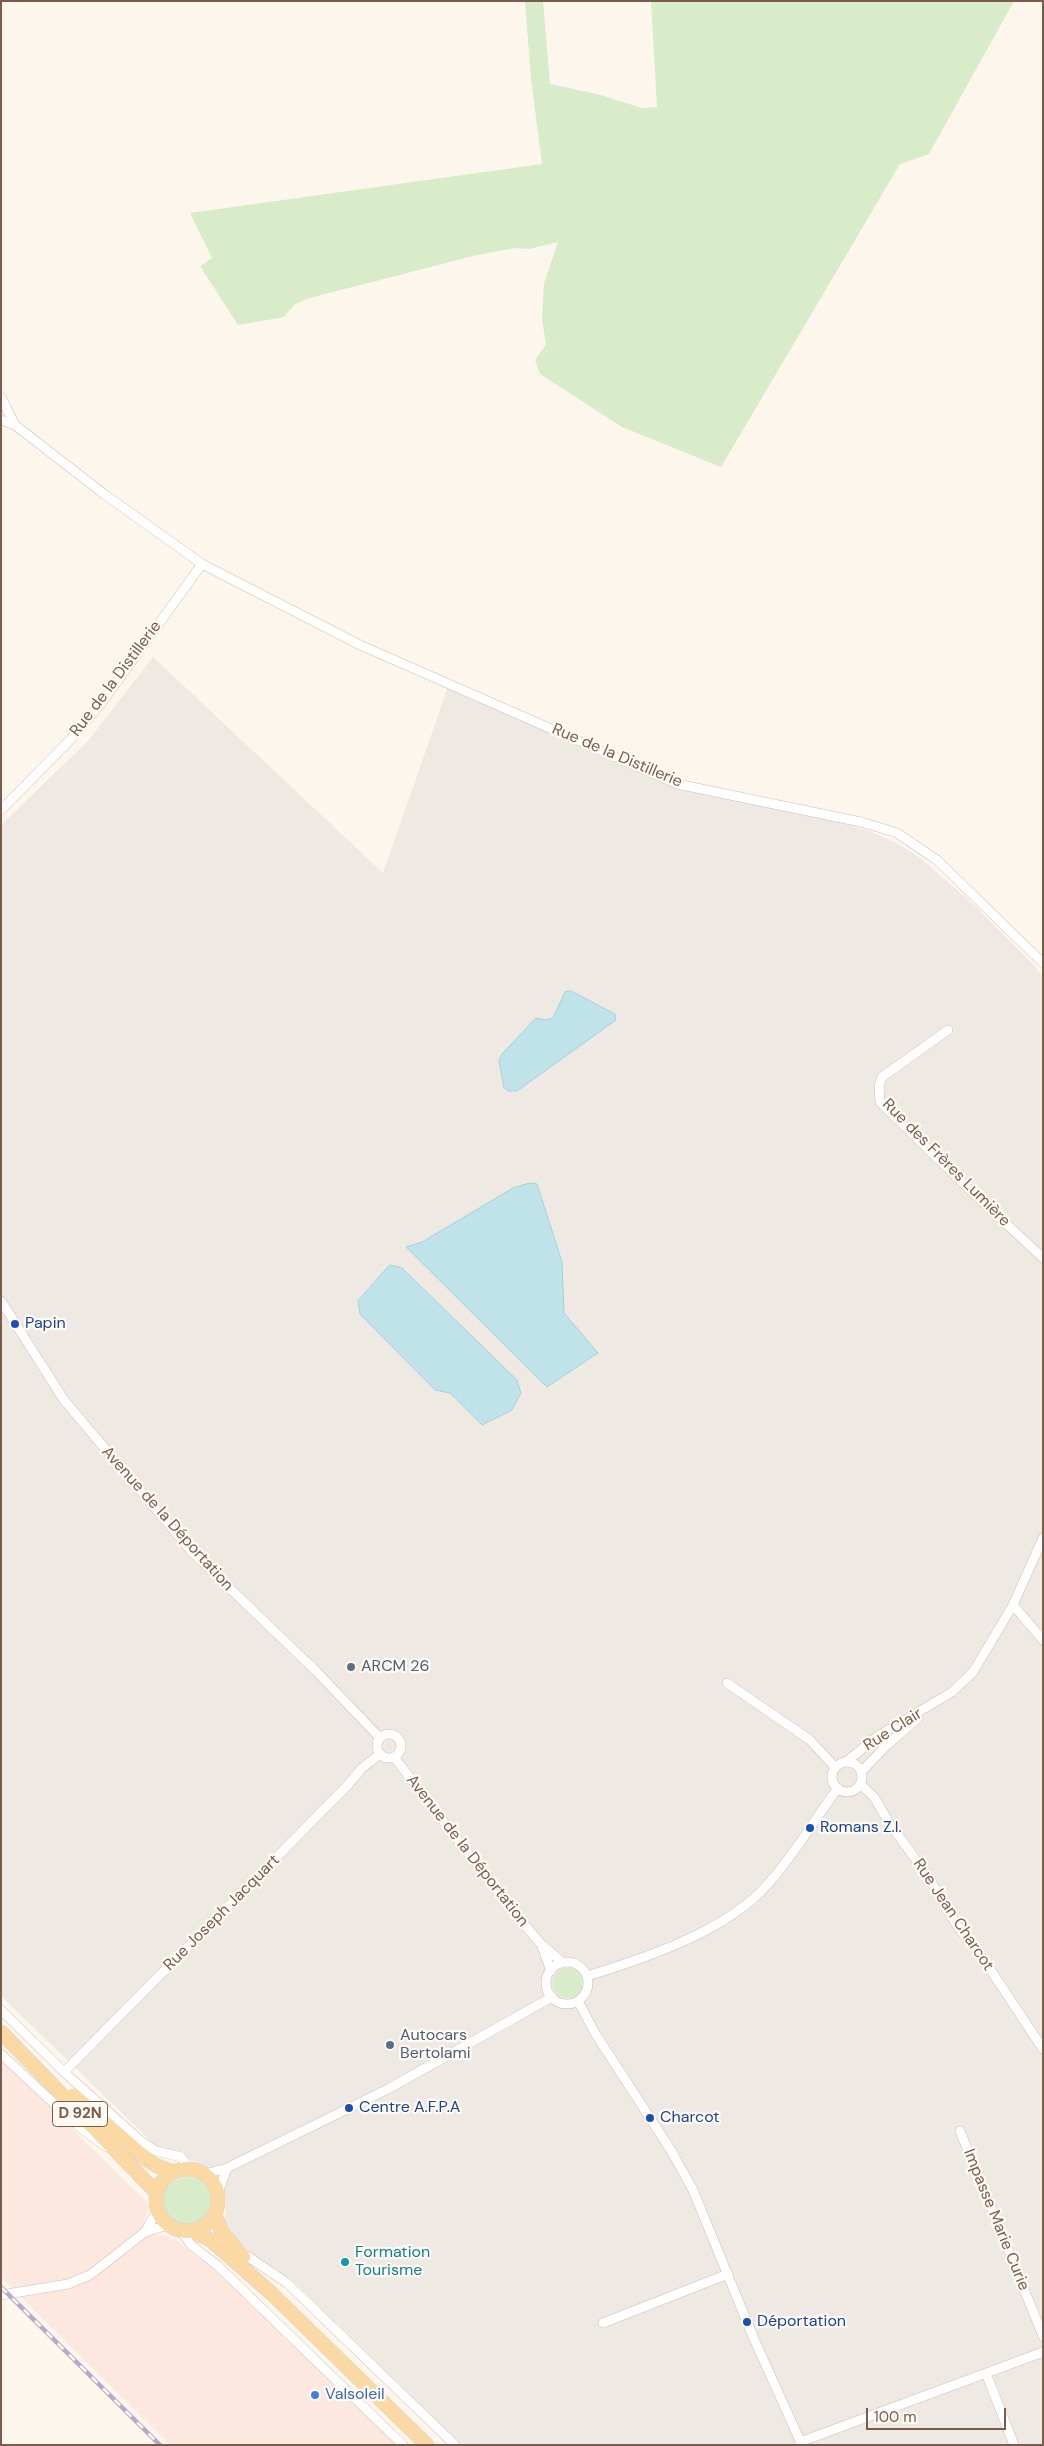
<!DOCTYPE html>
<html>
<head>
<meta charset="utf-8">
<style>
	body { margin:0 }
	#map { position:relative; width:1044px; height:2446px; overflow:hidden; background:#fdf6ec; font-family:"DM Sans",sans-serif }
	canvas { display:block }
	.frame { position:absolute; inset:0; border:2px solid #7a5c4d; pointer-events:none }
	.scale { position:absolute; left:866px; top:2408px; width:140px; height:22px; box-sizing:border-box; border:2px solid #7a5c4d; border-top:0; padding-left:6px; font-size:15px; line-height:18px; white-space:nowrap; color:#7a5c4d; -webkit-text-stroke:4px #fffaf3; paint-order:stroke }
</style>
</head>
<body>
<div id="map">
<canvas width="1044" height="2446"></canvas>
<div class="frame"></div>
<div class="scale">100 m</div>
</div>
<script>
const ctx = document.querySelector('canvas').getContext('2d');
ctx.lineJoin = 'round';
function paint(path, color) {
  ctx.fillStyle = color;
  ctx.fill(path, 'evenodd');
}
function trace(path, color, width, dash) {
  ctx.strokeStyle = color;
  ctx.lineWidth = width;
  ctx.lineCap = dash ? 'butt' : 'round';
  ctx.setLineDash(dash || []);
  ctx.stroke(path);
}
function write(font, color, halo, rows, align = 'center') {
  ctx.font = font + ' "DM Sans",sans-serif';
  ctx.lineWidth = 4.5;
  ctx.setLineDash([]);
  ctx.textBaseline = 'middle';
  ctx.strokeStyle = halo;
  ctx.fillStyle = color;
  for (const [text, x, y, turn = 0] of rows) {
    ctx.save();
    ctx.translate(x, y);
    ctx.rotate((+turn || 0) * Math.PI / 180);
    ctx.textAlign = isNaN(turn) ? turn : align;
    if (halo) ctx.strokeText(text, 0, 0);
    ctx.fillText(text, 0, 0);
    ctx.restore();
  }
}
const commercial = new Path2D(`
	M1,2060L148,2203L149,2209L143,2225L157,2235L169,2236L178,2241L196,2257L219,2272L398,2445H170L1,2277Z`);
const industrial = new Path2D(`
	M153,657L383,873L448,687L650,777L687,789L833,819L874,833L900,845L920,858L974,905L1031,962L1043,977V2445H461L291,2279L244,2250L225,2225L226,2200L222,2185L209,2170L180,2154L159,2149L1,1996V825L88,741Z`);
const green = new Path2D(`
	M525,1H543L550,84L601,95L642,108L657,107L651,1H1014L929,154L900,164L721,467L622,427L540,374L535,360L546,344L542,320L544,283L558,242L529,249L515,248L477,255L306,299L294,305L284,317L238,325L200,266L212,258L190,213L542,164L531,79Z
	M553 1983a15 15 0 1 1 30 0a15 15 0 1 1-30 0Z
	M163 2201a24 24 0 1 1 48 0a24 24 0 1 1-48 0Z`);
const water = new Path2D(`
	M571,991L615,1014L616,1020L517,1091H509L504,1088L499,1061L502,1054L536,1018L547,1020L553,1018L565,992Z
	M530,1183L537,1184L562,1262L564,1313L598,1353L547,1387L406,1247L422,1242L513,1188Z
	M390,1265L402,1268L517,1380L521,1393L512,1410L482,1425L450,1393L435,1390L360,1314L358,1301Z`);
const minor = new Path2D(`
	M1,397L15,425
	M1,420L15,425L104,494L202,564L360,645L677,784L861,822L897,833L937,860L1043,963
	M1,810L70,740L100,705L202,564
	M948,1030L882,1077L879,1087L880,1102L972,1192L1043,1258
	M1,1301L64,1400L193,1553L316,1671L380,1738
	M1013,1605L1043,1640
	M727,1683L810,1740L835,1767
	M377 1746a12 12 0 1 1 24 0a12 12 0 1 1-24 0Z
	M394,1757L515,1914L542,1945L563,1963
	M847,1761L878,1736L952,1692L973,1672L1013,1605L1043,1538
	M832 1777a15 15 0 1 1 30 0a15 15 0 1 1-30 0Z
	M862,1771L887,1745L918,1718
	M861,1785L874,1797L888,1821L929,1878L956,1924L986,1963L1043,2049
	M542,1946L551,1971
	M546 1983a21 21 0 1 1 42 0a21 21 0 1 1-42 0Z
	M587,1976C646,1958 727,1931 768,1884C795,1854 814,1820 838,1788
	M578,2001L595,2033L672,2152L693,2190L754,2339L802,2445
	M1,2010L64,2072L141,2141L156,2151L181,2157L190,2169
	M1,2054L78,2126L107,2147
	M64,2072L346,1787L362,1768L380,1754
	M960,2131L1043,2336
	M205,2174L227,2168L388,2089L552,1997
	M218,2193L227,2168
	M181,2231L191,2245L218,2266L403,2445
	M145,2232L168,2225
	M242,2256H247L287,2283L455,2445
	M1,2295L68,2284L90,2275L145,2232L157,2211
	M603,2323L728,2274
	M986,2373L1014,2445
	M800,2442L1043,2352`);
const primary = new Path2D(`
	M1,2032L156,2192
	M74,2096L146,2159L157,2166L173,2172
	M156 2200a31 31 0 1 1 62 0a31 31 0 1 1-62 0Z
	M215,2214L222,2232L243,2257
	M193,2231L212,2241L271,2293L427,2445`);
const rail = new Path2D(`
	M1,2287L160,2445`);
const markers = [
	[15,1324,5,"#1a4fb4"],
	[351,1667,5,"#5c6f8a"],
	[810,1828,5,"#1a4fb4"],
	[390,2045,5,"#5c6f8a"],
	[349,2108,5,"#1a4fb4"],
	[650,2118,5,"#1a4fb4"],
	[345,2262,5,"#0f9aa8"],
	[747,2322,5,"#1a4fb4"],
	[315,2395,5,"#3f7fe0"]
];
const shields = [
	[80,2114,55]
];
const shieldNames = [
	["D 92N",80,2114]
];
const streetNames = [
	["Rue de la Distillerie",116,679,-53],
	["Rue de la Distillerie",617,756,23],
	["Rue des Frères Lumière",946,1163,45],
	["Avenue de la Déportation",167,1519,48],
	["Rue Clair",893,1730,-32],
	["Avenue de la Déportation",467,1851,52],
	["Rue Joseph Jacquart",222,1913,-45],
	["Rue Jean Charcot",953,1915,56],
	["Impasse Marie Curie",996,2220,68]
];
const transitNames = [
	["Papin",25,1324],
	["Romans Z.I.",820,1828],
	["Centre A.F.P.A",359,2108],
	["Charcot",660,2118],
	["Déportation",757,2322]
];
const serviceNames = [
	["ARCM 26",361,1667],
	["Autocars",400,2036],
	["Bertolami",400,2054]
];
const cultureNames = [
	["Formation",355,2253],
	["Tourisme",355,2271]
];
const shopNames = [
	["Valsoleil",325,2395]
];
paint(commercial, '#fde8e0');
paint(industrial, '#efe9e4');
paint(green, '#d8ecc9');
paint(water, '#bfe3e8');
trace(water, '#a5d3da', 1);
trace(minor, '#d1beb0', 10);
trace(primary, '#dad1cd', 15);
trace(minor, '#fff', 9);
trace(primary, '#fbd9a5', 14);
trace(rail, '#b9a8c9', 4.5);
trace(rail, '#fffaf3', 2.5, [8]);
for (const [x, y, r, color] of markers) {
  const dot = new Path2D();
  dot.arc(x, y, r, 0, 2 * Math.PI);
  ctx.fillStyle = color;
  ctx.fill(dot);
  trace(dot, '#fffaf3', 2);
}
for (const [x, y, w] of shields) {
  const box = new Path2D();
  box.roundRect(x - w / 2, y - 12.5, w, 25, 4);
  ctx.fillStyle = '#fffaf3';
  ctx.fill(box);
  trace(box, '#7a5c4d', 1);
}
write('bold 15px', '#7a5c4d', null, shieldNames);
write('16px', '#7a5c4d', '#fffaf3', streetNames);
write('16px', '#164399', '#fffaf3', transitNames, 'left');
write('16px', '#4e5e75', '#fffaf3', serviceNames, 'left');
write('16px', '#0d838f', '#fffaf3', cultureNames, 'left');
write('16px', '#366cbe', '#fffaf3', shopNames, 'left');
</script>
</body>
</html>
